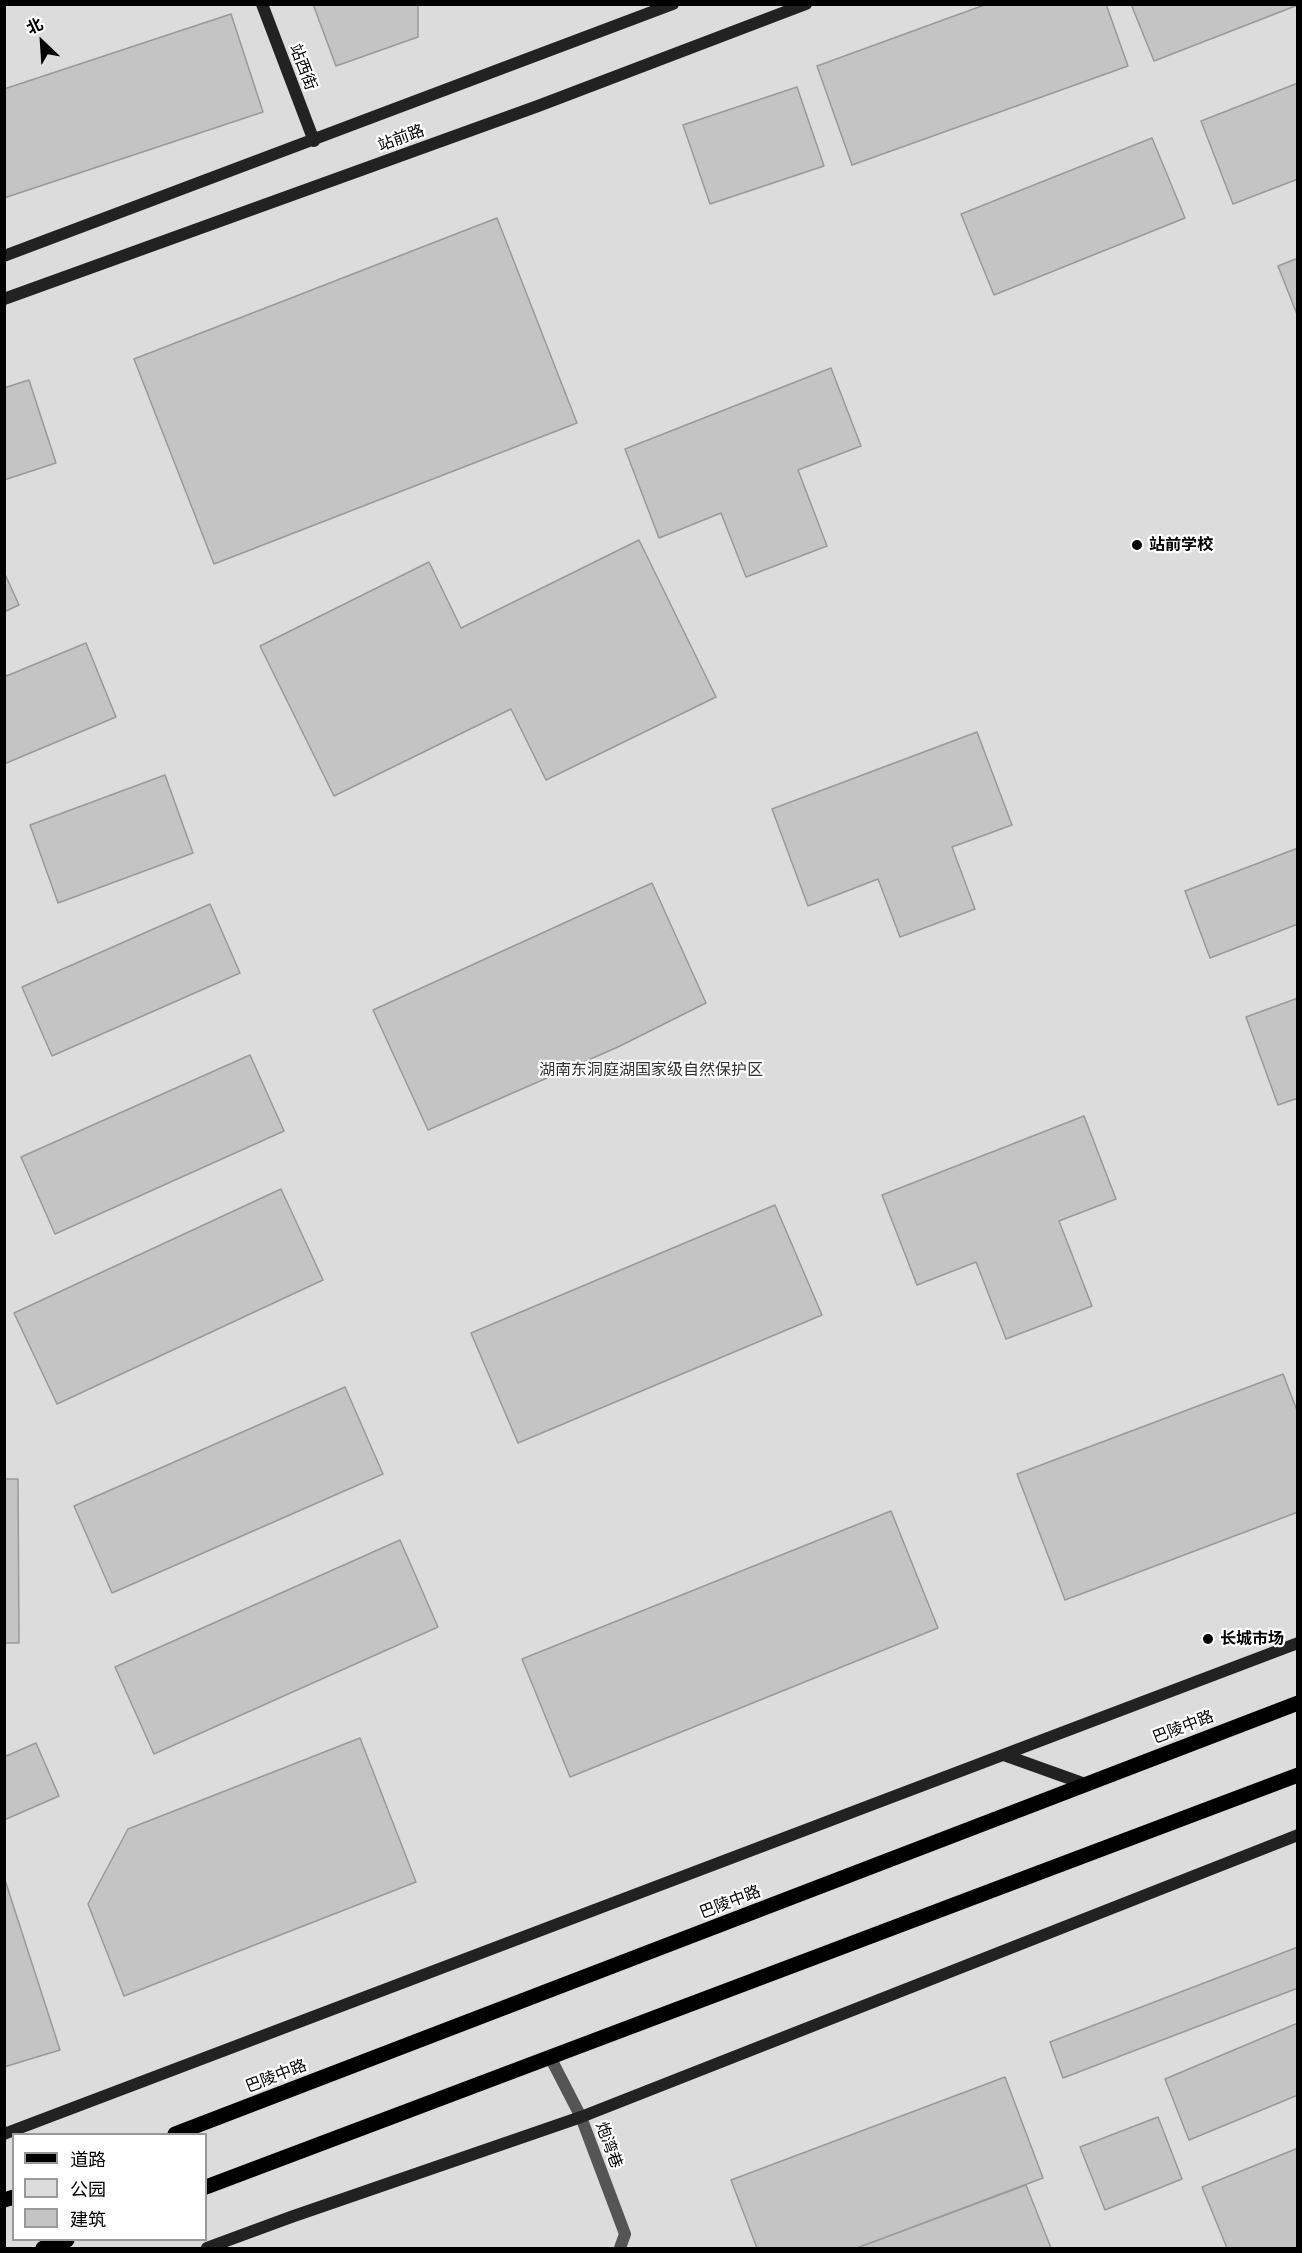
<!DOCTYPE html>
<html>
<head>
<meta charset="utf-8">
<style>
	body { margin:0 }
	#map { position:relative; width:1302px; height:2253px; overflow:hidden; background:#fff; font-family:"Asap Condensed","Noto Sans SC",sans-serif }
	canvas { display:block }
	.frame { position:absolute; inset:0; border:6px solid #000; pointer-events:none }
	.legend { position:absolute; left:12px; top:2133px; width:195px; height:108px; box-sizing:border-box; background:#fff; border:2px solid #999; margin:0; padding:8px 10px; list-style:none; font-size:18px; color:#000 }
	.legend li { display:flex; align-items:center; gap:12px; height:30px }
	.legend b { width:30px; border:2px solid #999 }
	.north { position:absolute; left:12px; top:12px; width:60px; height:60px; -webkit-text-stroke:4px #fff; paint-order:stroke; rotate:335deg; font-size:16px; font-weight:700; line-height:24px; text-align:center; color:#000 }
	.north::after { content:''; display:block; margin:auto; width:21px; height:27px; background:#000; clip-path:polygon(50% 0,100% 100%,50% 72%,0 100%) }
</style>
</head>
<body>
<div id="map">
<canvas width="1302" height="2253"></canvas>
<div class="frame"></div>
<ul class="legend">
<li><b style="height:8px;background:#000"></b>道路</li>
<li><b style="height:16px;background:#dcdcdc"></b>公园</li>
<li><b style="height:16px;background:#c4c4c4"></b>建筑</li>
</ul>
<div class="north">北</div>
</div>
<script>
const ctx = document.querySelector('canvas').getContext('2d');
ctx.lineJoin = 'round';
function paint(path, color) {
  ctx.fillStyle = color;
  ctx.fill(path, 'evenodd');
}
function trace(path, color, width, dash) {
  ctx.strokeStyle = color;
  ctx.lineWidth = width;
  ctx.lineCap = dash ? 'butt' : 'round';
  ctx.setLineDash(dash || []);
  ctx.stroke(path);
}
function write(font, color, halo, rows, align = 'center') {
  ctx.font = font + ' "Asap Condensed","Noto Sans SC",sans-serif';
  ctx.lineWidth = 4.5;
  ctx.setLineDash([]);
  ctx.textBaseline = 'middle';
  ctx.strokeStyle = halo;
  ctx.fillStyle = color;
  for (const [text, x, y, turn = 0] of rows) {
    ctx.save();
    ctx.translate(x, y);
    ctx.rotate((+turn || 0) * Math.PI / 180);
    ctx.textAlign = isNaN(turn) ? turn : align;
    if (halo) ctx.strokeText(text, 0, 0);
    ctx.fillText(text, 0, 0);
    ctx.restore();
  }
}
const green = new Path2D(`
	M5,5H1297V2248H5ZM14,2134H206V2240H14Z`);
const building = new Path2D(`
	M313,4H418V37L336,66Z
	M987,4H1106L1128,66L852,165L817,66Z
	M1131,4H1298V5L1154,61Z
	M231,14L263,112L4,198V89Z
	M1298,83V179L1233,204L1201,121Z
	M797,87L824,166L710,204L683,125Z
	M1152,138L1185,218L994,295L961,214Z
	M497,218L577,423L214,564L134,359Z
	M1298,258V317L1278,266Z
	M831,368L861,446L798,470L827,546L746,577L721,513L659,538L625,449Z
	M29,380L56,463L4,480V388Z
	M639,540L716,697L546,780L511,709L334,796L260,646L429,562L461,628Z
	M4,572L19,605L4,612Z
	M86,643L116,717L4,764V677Z
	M977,732L1012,825L952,847L975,909L900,937L878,879L808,906L772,809Z
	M165,775L193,853L58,903L30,825Z
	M1298,848V924L1210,958L1185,891Z
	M652,883L706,1003L618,1047L428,1130L373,1010Z
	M210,904L240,973L52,1056L22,987Z
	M1298,998V1098L1278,1105L1246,1017Z
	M250,1055L284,1131L55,1234L21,1157Z
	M1084,1116L1116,1199L1059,1221L1092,1306L1006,1339L976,1262L917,1285L882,1195Z
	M281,1189L323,1280L57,1404L14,1313Z
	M775,1205L822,1315L518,1443L471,1333Z
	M1283,1374L1298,1413V1512L1065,1600L1017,1474Z
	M345,1387L383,1474L112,1593L74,1506Z
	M4,1479H18L19,1643H4Z
	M891,1511L938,1628L570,1777L522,1659Z
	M400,1540L438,1627L154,1754L115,1667Z
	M360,1738L416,1882L124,1996L88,1904L128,1829Z
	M36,1743L59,1796L4,1820V1757Z
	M4,1877L60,2050L4,2067Z
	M1298,1947V1988L1063,2078L1050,2042Z
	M1298,2023V2095L1189,2140L1165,2079Z
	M1005,2077L1043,2178L857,2248H757L731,2180Z
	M1158,2117L1182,2179L1105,2210L1080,2147Z
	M1298,2148V2248H1227L1202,2187Z
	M1026,2185L1051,2248H857Z`);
const street = new Path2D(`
	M550,2057L581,2117L625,2234L620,2248`);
const secondary = new Path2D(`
	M262,4L314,141
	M4,256L673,4
	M4,299L538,106L806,4
	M1004,1755L1085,1784
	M4,2134L1298,1643
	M207,2248L291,2217L581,2117L1298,1835`);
const primary = new Path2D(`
	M175,2134L1298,1703
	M206,2187L1298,1775
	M4,2200L14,2197
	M43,2248L67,2240`);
const markers = [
	[1137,545,6,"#000"],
	[1208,1639,6,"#000"]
];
const streetNames = [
	["站西街",303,67,69],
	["站前路",401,138,-20],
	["巴陵中路",1183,1727,-21],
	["巴陵中路",730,1902,-21],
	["巴陵中路",276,2076,-21],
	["炮湾巷",609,2145,70]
];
const poiNames = [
	["站前学校",1149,545],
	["长城市场",1220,1639]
];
const parkNames = [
	["湖南东洞庭湖国家级自然保护区",651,1070]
];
paint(green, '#dcdcdc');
paint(building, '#c4c4c4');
trace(building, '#999', 1.5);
trace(primary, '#dbdbdb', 18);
trace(street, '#555', 12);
trace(secondary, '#222', 12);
trace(primary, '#000', 15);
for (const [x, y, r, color] of markers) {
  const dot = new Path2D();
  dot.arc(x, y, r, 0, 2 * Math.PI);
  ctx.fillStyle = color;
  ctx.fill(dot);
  trace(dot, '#fff', 2);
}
write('16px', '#000', '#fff', streetNames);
write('bold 16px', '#000', '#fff', poiNames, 'left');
write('16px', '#333', '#fff', parkNames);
</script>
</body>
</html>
